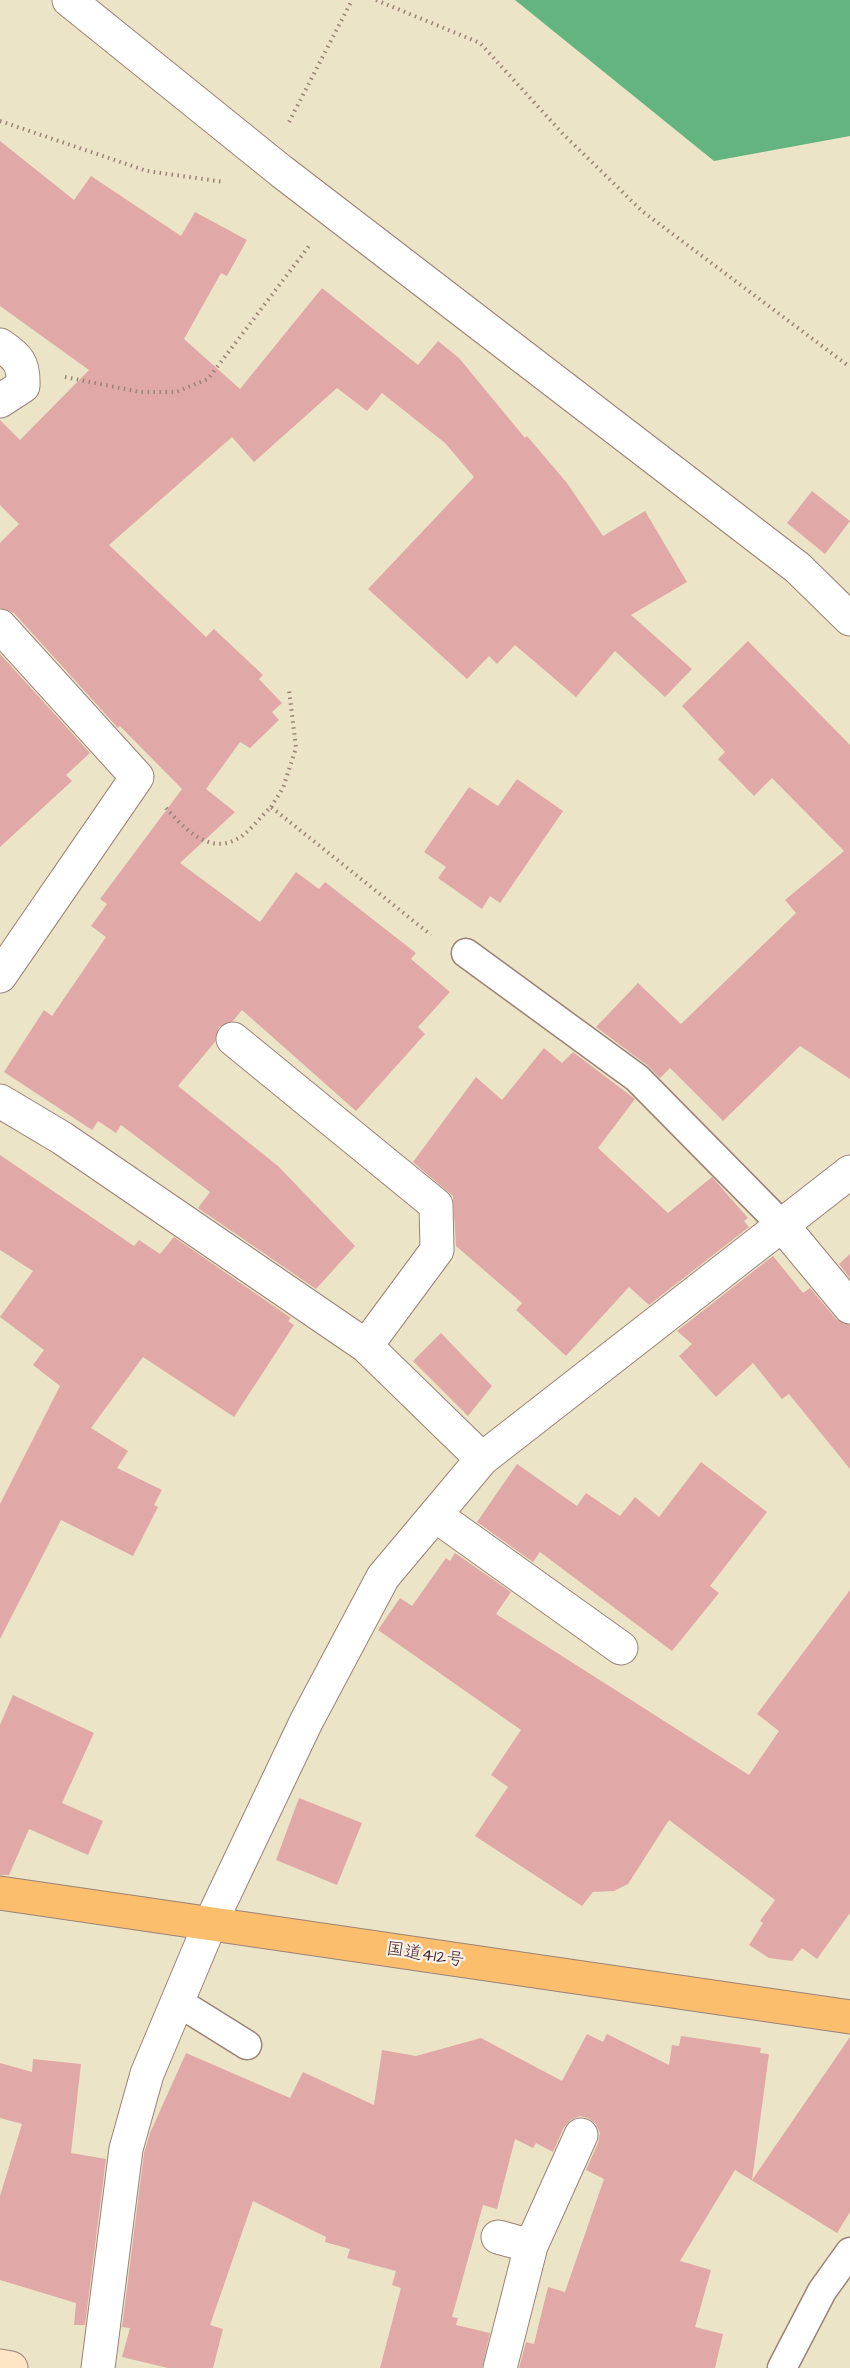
<!DOCTYPE html>
<html>
<head>
<meta charset="utf-8">
<style>
	body { margin:0 }
	canvas { display:block; background:#ece4c6 }
</style>
</head>
<body>
<canvas width="850" height="2368"></canvas>
<script>
const ctx = document.querySelector('canvas').getContext('2d');
ctx.lineJoin = 'round';
function paint(path, color) {
  ctx.fillStyle = color;
  ctx.fill(path, 'evenodd');
}
function trace(path, color, width, dash) {
  ctx.strokeStyle = color;
  ctx.lineWidth = width;
  ctx.lineCap = dash ? 'butt' : 'round';
  ctx.setLineDash(dash || []);
  ctx.stroke(path);
}
function write(font, color, halo, rows, align = 'center') {
  ctx.font = font + ' "Architects Daughter","Klee One",sans-serif';
  ctx.lineWidth = 4.5;
  ctx.setLineDash([]);
  ctx.textBaseline = 'middle';
  ctx.strokeStyle = halo;
  ctx.fillStyle = color;
  for (const [text, x, y, turn = 0] of rows) {
    ctx.save();
    ctx.translate(x, y);
    ctx.rotate((+turn || 0) * Math.PI / 180);
    ctx.textAlign = isNaN(turn) ? turn : align;
    if (halo) ctx.strokeText(text, 0, 0);
    ctx.fillText(text, 0, 0);
    ctx.restore();
  }
}
const forest = new Path2D(`
	M515,0H850V136L714,161Z`);
const building = new Path2D(`
	M0,141L74,200L91,176L181,236L195,212L247,240L227,276L221,273L184,339L240,389L322,288L418,365L438,341L459,358L525,438L527,436L567,483L603,536L645,511L687,582L631,615L692,669L665,697L615,651L576,697L515,645L497,664L489,656L467,679L368,589L474,477L445,443L382,393L367,411L337,388L254,462L232,437L109,545L206,637L214,629L263,675L259,679L282,703L272,712L279,720L250,748L240,742L206,789L235,812L180,863L260,922L296,872L319,889L325,882L416,953L411,959L450,992L418,1027L425,1034L356,1111L242,1010L233,1021L219,1027L215,1042L178,1086L278,1166L355,1246L316,1289L198,1208L210,1192L121,1125L116,1133L98,1121L92,1130L4,1072L44,1010L52,1016L106,937L91,926L107,904L100,899L182,789L120,726L118,728L14,613L0,608V543L19,524L0,505V420L20,440L89,370L0,306Z
	M812,491L850,521L825,554L787,523Z
	M748,641L850,745V1079L800,1046L723,1121L670,1068L660,1078L647,1065L596,1027L638,983L681,1024L796,913L785,900L844,851L772,778L754,796L718,759L725,752L682,706Z
	M0,654L90,753L66,775L72,781L0,847Z
	M517,779L563,811L500,903L490,896L482,909L438,878L446,867L424,852L469,787L498,806Z
	M544,1048L562,1063L573,1052L635,1099L598,1148L668,1213L712,1177L748,1218L744,1221L749,1227L649,1305L629,1287L566,1356L516,1310L522,1303L456,1246L453,1196L413,1162L476,1077L502,1100Z
	M0,1155L134,1246L139,1240L160,1254L174,1237L291,1318L288,1321L294,1325L234,1417L143,1357L91,1428L128,1451L117,1468L162,1490L154,1505L158,1507L133,1556L61,1520L0,1639V1504L60,1386L33,1365L44,1350L0,1317L33,1271L0,1250Z
	M850,1254V1278L839,1264Z
	M773,1256L803,1293L810,1288L836,1319L850,1325V1469L789,1394L782,1399L753,1363L716,1397L679,1356L692,1344L677,1331Z
	M441,1333L492,1386L468,1416L413,1361Z
	M701,1462L767,1512L710,1586L719,1593L672,1651L540,1552L533,1562L477,1522L517,1464L577,1506L586,1493L620,1516L635,1497L659,1517Z
	M455,1553L511,1592L496,1614L749,1775L779,1731L757,1714L850,1590V1913L817,1959L802,1948L792,1961L769,1958L749,1945L763,1923L760,1921L775,1900L669,1820L628,1884L614,1891L593,1892L582,1906L475,1836L508,1787L491,1775L521,1730L378,1630L400,1598L412,1606L446,1558L450,1561Z
	M13,1695L94,1733L62,1803L103,1821L88,1855L29,1829L9,1875H0V1725Z
	M299,1798L362,1823L337,1885L276,1860Z
	M587,2034L603,2042L607,2034L669,2065L672,2045L679,2046L681,2036L761,2048L760,2053L769,2054L752,2180L850,2037V2212L837,2233L735,2170L680,2261L711,2270L695,2327L723,2334L715,2368H519L526,2342L534,2344L548,2287L565,2292L604,2179L586,2170L598,2143L600,2133L596,2124L588,2118L580,2116L571,2120L564,2127L553,2152L536,2143L533,2148L515,2139L497,2209L483,2205L452,2317L458,2318L456,2325L490,2333L482,2368H380L401,2288L392,2285L396,2271L347,2258L350,2249L325,2242L326,2237L253,2201L210,2325L223,2329L213,2368H168L122,2357L130,2328L122,2327L144,2153L150,2133L186,2053L290,2098L303,2072L374,2105L382,2050L416,2056L481,2038L562,2081Z
	M33,2059L81,2064L71,2153L106,2159L85,2325H74L76,2303L0,2280V2196L22,2124L0,2118V2063L32,2072Z`);
const path = new Path2D(`
	M376,0L480,43L563,134L642,211L850,367
	M0,121L147,171L224,182
	M289,122L352,0
	M65,377L140,392H176L208,379L309,246
	M271,807L283,788L296,748L289,690
	M166,808C183,827 208,855 237,839C249,833 261,816 271,807L431,935`);
const lane = new Path2D(`
	M466,953L637,1078L782,1225
	M178,2002L247,2045
	M782,2368L822,2291L850,2252`);
const street = new Path2D(`
	M69,0L281,171L798,568L850,619
	M0,345C18,357 24,363 23,386L0,401
	M0,626L137,777L0,976
	M233,1039L436,1205L437,1250L366,1346
	M0,1101L62,1138L366,1346L482,1459L383,1577L306,1722L210,1924L147,2074L126,2149L98,2368
	M782,1225L850,1307
	M482,1459L850,1172
	M435,1515L621,1648
	M498,2237L531,2246
	M500,2368L531,2246L581,2135`);
const secondary = new Path2D(`
	M0,2366L11,2368`);
const highway = new Path2D(`
	M0,1893L850,2017`);
const streetNames = [
	["国道412号",425,1956,9]
];
paint(forest, '#64b480');
paint(building, '#e0a9a7');
trace(lane, '#9b8278', 31);
trace(street, '#9b8278', 35);
trace(secondary, '#9b8278', 35);
trace(highway, '#9b8278', 35);
trace(path, '#9b8278', 4, [1.5, 4.5]);
trace(lane, '#fff', 28);
trace(street, '#fff', 33);
trace(secondary, '#fde5c5', 33);
trace(highway, '#fabe6d', 33);
write('18px', '#4a1f2b', '#f7f3e8', streetNames);
</script>
</body>
</html>
